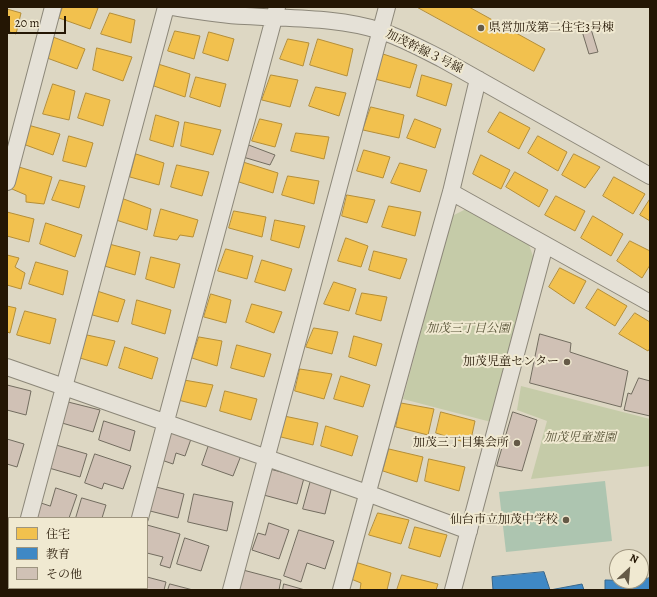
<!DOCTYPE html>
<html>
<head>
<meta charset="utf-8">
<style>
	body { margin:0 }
	#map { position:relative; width:657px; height:597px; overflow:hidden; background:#ddd7c3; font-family:Alegreya,"Noto Serif JP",serif }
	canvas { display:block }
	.frame { position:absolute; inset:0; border:8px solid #241604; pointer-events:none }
	.legend { position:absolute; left:8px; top:517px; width:140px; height:72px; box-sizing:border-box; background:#f0e9d1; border:1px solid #9e957f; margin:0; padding:5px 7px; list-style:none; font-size:12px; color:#241604 }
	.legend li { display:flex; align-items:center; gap:8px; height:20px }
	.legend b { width:20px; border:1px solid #9e957f }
	.north { position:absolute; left:609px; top:549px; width:40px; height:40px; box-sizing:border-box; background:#f0e9d1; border:1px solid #9e957f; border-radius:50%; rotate:26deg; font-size:11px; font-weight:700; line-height:16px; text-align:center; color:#241604 }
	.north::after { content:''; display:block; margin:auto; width:14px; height:18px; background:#655a47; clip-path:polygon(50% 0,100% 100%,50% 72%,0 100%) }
	.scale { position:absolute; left:8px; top:16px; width:58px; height:18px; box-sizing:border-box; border:2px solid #241604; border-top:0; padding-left:5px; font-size:12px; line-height:14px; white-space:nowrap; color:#241604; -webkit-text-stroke:3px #f0e9d1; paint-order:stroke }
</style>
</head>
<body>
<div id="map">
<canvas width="657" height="597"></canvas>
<div class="frame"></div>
<ul class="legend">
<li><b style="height:11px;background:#f2c14e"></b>住宅</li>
<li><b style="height:11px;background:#3f88c5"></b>教育</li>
<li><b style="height:11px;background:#d0c1b5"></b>その他</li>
</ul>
<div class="north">N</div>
<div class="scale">20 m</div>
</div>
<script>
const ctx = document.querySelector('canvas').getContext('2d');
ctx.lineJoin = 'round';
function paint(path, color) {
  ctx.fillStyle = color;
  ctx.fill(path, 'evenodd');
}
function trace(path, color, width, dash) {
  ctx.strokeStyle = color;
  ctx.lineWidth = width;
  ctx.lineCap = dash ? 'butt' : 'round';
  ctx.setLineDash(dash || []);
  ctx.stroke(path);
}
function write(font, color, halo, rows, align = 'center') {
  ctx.font = font + ' Alegreya,"Noto Serif JP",serif';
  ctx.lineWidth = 4;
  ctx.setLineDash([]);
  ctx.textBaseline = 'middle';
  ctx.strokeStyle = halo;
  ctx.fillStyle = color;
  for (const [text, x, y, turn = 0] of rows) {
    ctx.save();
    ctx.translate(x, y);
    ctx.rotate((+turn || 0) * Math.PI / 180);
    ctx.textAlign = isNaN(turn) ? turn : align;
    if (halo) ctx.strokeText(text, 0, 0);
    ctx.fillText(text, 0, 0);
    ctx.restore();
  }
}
const green = new Path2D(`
	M466,209L529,245L534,259L491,422L403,399L452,216Z
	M521,386L650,419V466L531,479L547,421L517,410Z`);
const water = new Path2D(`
	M605,481L612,541L506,552L499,492Z`);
const homes = new Path2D(`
	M63,7H94L98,8L90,29L59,18Z
	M417,7H469L545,49L534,71Z
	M7,9L21,13L16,34L7,31Z
	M110,13L135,20L131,43L101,34Z
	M175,31L200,36L194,59L168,51Z
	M209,32L234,39L228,61L203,53Z
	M53,37L85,49L77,69L47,58Z
	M288,39L309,43L303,66L280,59Z
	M318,39L353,49L347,76L310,65Z
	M97,48L132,57L123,81L93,70Z
	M383,54L417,65L410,88L375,79Z
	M158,64L190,74L185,97L154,86Z
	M271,75L298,80L290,107L262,100Z
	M422,75L452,84L446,106L417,96Z
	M196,77L226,84L220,107L190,97Z
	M53,84L75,91L69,120L43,114Z
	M316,87L346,93L339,116L309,106Z
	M86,93L110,100L103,126L78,118Z
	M371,107L404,115L399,138L363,130Z
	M500,112L530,128L519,149L488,132Z
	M156,115L179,122L173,147L150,140Z
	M260,119L282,124L275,147L252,141Z
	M415,119L441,129L435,148L407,138Z
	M185,122L221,130L213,155L181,146Z
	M28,125L60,134L53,155L23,144Z
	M296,133L329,137L324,159L291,151Z
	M69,136L93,143L86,167L63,161Z
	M538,136L567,152L558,171L528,153Z
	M364,150L390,157L383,178L357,171Z
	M136,154L164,163L159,185L130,177Z
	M574,154L600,167L585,188L562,175Z
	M481,155L510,170L501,189L473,174Z
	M243,162L278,173L273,193L239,182Z
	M400,163L427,170L420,192L391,183Z
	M177,165L209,172L202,196L171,187Z
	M19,167L52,177L44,204L26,202V195L12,189Z
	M515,172L548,190L539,207L506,187Z
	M288,176L319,181L314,204L282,195Z
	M614,177L645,194L633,214L603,196Z
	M60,180L85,186L79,208L52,200Z
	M347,195L375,200L367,223L342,216Z
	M556,196L585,211L575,231L545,215Z
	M121,198L151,209L147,230L113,219Z
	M650,199V221L640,215Z
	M389,206L421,212L415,236L382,227Z
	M161,209L198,220L193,237L180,235L177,240L154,236Z
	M234,211L266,217L262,237L229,228Z
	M7,212L34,219L29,242L7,236Z
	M593,216L623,234L611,256L581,238Z
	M275,220L305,226L299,248L271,240Z
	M46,223L82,235L75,257L40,244Z
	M346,238L368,246L361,267L338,261Z
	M630,241L650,251V265L642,278L617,261Z
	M109,244L140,252L135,275L101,265Z
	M226,249L253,256L247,279L218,271Z
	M374,251L407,259L400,279L369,270Z
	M7,255L19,258L15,267L25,273L21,289L7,285Z
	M151,257L180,264L174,288L146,279Z
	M262,260L292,269L285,291L255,282Z
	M36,262L68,271L63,295L29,284Z
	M560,268L586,281L574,304L549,287Z
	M334,282L356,289L349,311L324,304Z
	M598,289L627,306L615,326L586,308Z
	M97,291L125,300L118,322L89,314Z
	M362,293L387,297L381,321L356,314Z
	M211,294L231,300L226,323L204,317Z
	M137,300L171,310L165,334L132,324Z
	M252,304L282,312L274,333L246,322Z
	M7,306L16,308L10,333L7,332Z
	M25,311L56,319L50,344L17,335Z
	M635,313L650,322V348L648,351L619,334Z
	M314,328L338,332L332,354L306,347Z
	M87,335L115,341L107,366L80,358Z
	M354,336L382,344L376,366L349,357Z
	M199,337L222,341L217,366L192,358Z
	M237,345L271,354L264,377L231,368Z
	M125,347L158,358L152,379L119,368Z
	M300,369L332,374L324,399L295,391Z
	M341,376L370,385L363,407L334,399Z
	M184,380L213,385L206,407L178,400Z
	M225,391L257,399L251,420L220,411Z
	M401,403L434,409L428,435L396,427Z
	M441,412L475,421L470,444L436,433Z
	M284,416L318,423L313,445L277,436Z
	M326,426L358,436L352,456L321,446Z
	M389,449L423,457L417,482L383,471Z
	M429,459L465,467L459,491L425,481Z
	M378,513L409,520L401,544L369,535Z
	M415,527L447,535L440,557L409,548Z
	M355,562L391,573L387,590H360L361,583L351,579Z
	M402,575L438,584L436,590H397Z`);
const schools = new Path2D(`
	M544,572L550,590L582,584L584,590H493L492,577Z
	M650,578V590H605V580L641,581V580Z`);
const building = new Path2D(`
	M591,29L598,52L589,54L582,31Z
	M246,144L275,155L270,165L243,157Z
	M540,334L571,343L570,352L628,371L621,407L530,383Z
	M639,378L650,381V416L624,410L628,393L631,394Z
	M7,385L31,391L26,415L7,410Z
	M68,402L100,410L93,432L62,423Z
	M513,412L537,420L522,471L497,466Z
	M104,421L135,431L130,451L99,440Z
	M162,430L191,439L185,456L176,453L173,464L153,457Z
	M7,439L24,444L17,467L7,464Z
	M210,442L242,453L233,476L202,465Z
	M56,445L87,454L80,477L49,468Z
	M95,454L131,466L123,489L104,483L102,489L85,483Z
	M266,468L304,478L297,504L260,494Z
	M311,480L332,486L325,514L303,509Z
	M152,486L184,494L178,518L146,510Z
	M56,488L77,495L69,518H36L41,503L50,506Z
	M194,494L233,502L227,531L188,522Z
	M82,498L106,505L102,518H76Z
	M269,523L289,530L279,559L252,550L258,533L265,535Z
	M147,525L180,534L170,568L160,565L163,557L147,553Z
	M299,530L334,541L325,569L307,563L301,582L284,576Z
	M185,538L209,546L201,571L177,564Z
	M243,570L281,580L279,590H237Z
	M147,577L166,582L164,590H135V588H147Z
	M170,584L193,590H168Z
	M284,584L305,590H283Z
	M21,588H54L53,590H21Z`);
const street = new Path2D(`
	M173,7C197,11 221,15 245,16C291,19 337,17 381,31C402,38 422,49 442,59L650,176
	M7,182L53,7
	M451,192L650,303
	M7,367L367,493L469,531
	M29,518L166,7
	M140,518L277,7
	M9,590L10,588
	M121,590V588
	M231,590L387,7
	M341,590L410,338L451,192L478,79
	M453,590L545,245`);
const markers = [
	[481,28,4,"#655a47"],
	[567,362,4,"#655a47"],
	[517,443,4,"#655a47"],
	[566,520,4,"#655a47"]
];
const poiNames = [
	["県営加茂第二住宅3号棟",489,28,"left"],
	["加茂児童センター",559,362],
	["加茂三丁目集会所",509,443],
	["仙台市立加茂中学校",558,520]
];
const streetNames = [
	["加茂幹線３号線",424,52,26]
];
const parkNames = [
	["加茂三丁目公園",468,329],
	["加茂児童遊園",580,438]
];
paint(green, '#c5cba8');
paint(water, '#adc5b0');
paint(homes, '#f2c14e');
trace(homes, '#b48e38', 1);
paint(schools, '#3f88c5');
trace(schools, '#37668b', 1);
paint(building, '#d0c1b5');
trace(building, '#726c5f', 1);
trace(street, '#8c8779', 18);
trace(street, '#e5e1d7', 16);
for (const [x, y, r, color] of markers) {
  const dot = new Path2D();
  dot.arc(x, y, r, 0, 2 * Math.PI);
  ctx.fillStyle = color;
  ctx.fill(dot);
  trace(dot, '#f0e9d1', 1.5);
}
write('12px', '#241604', '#f0e9d1', poiNames, 'right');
write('12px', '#241604', '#f0e9d1', streetNames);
write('italic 12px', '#565236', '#f0e9d1', parkNames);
</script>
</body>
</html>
